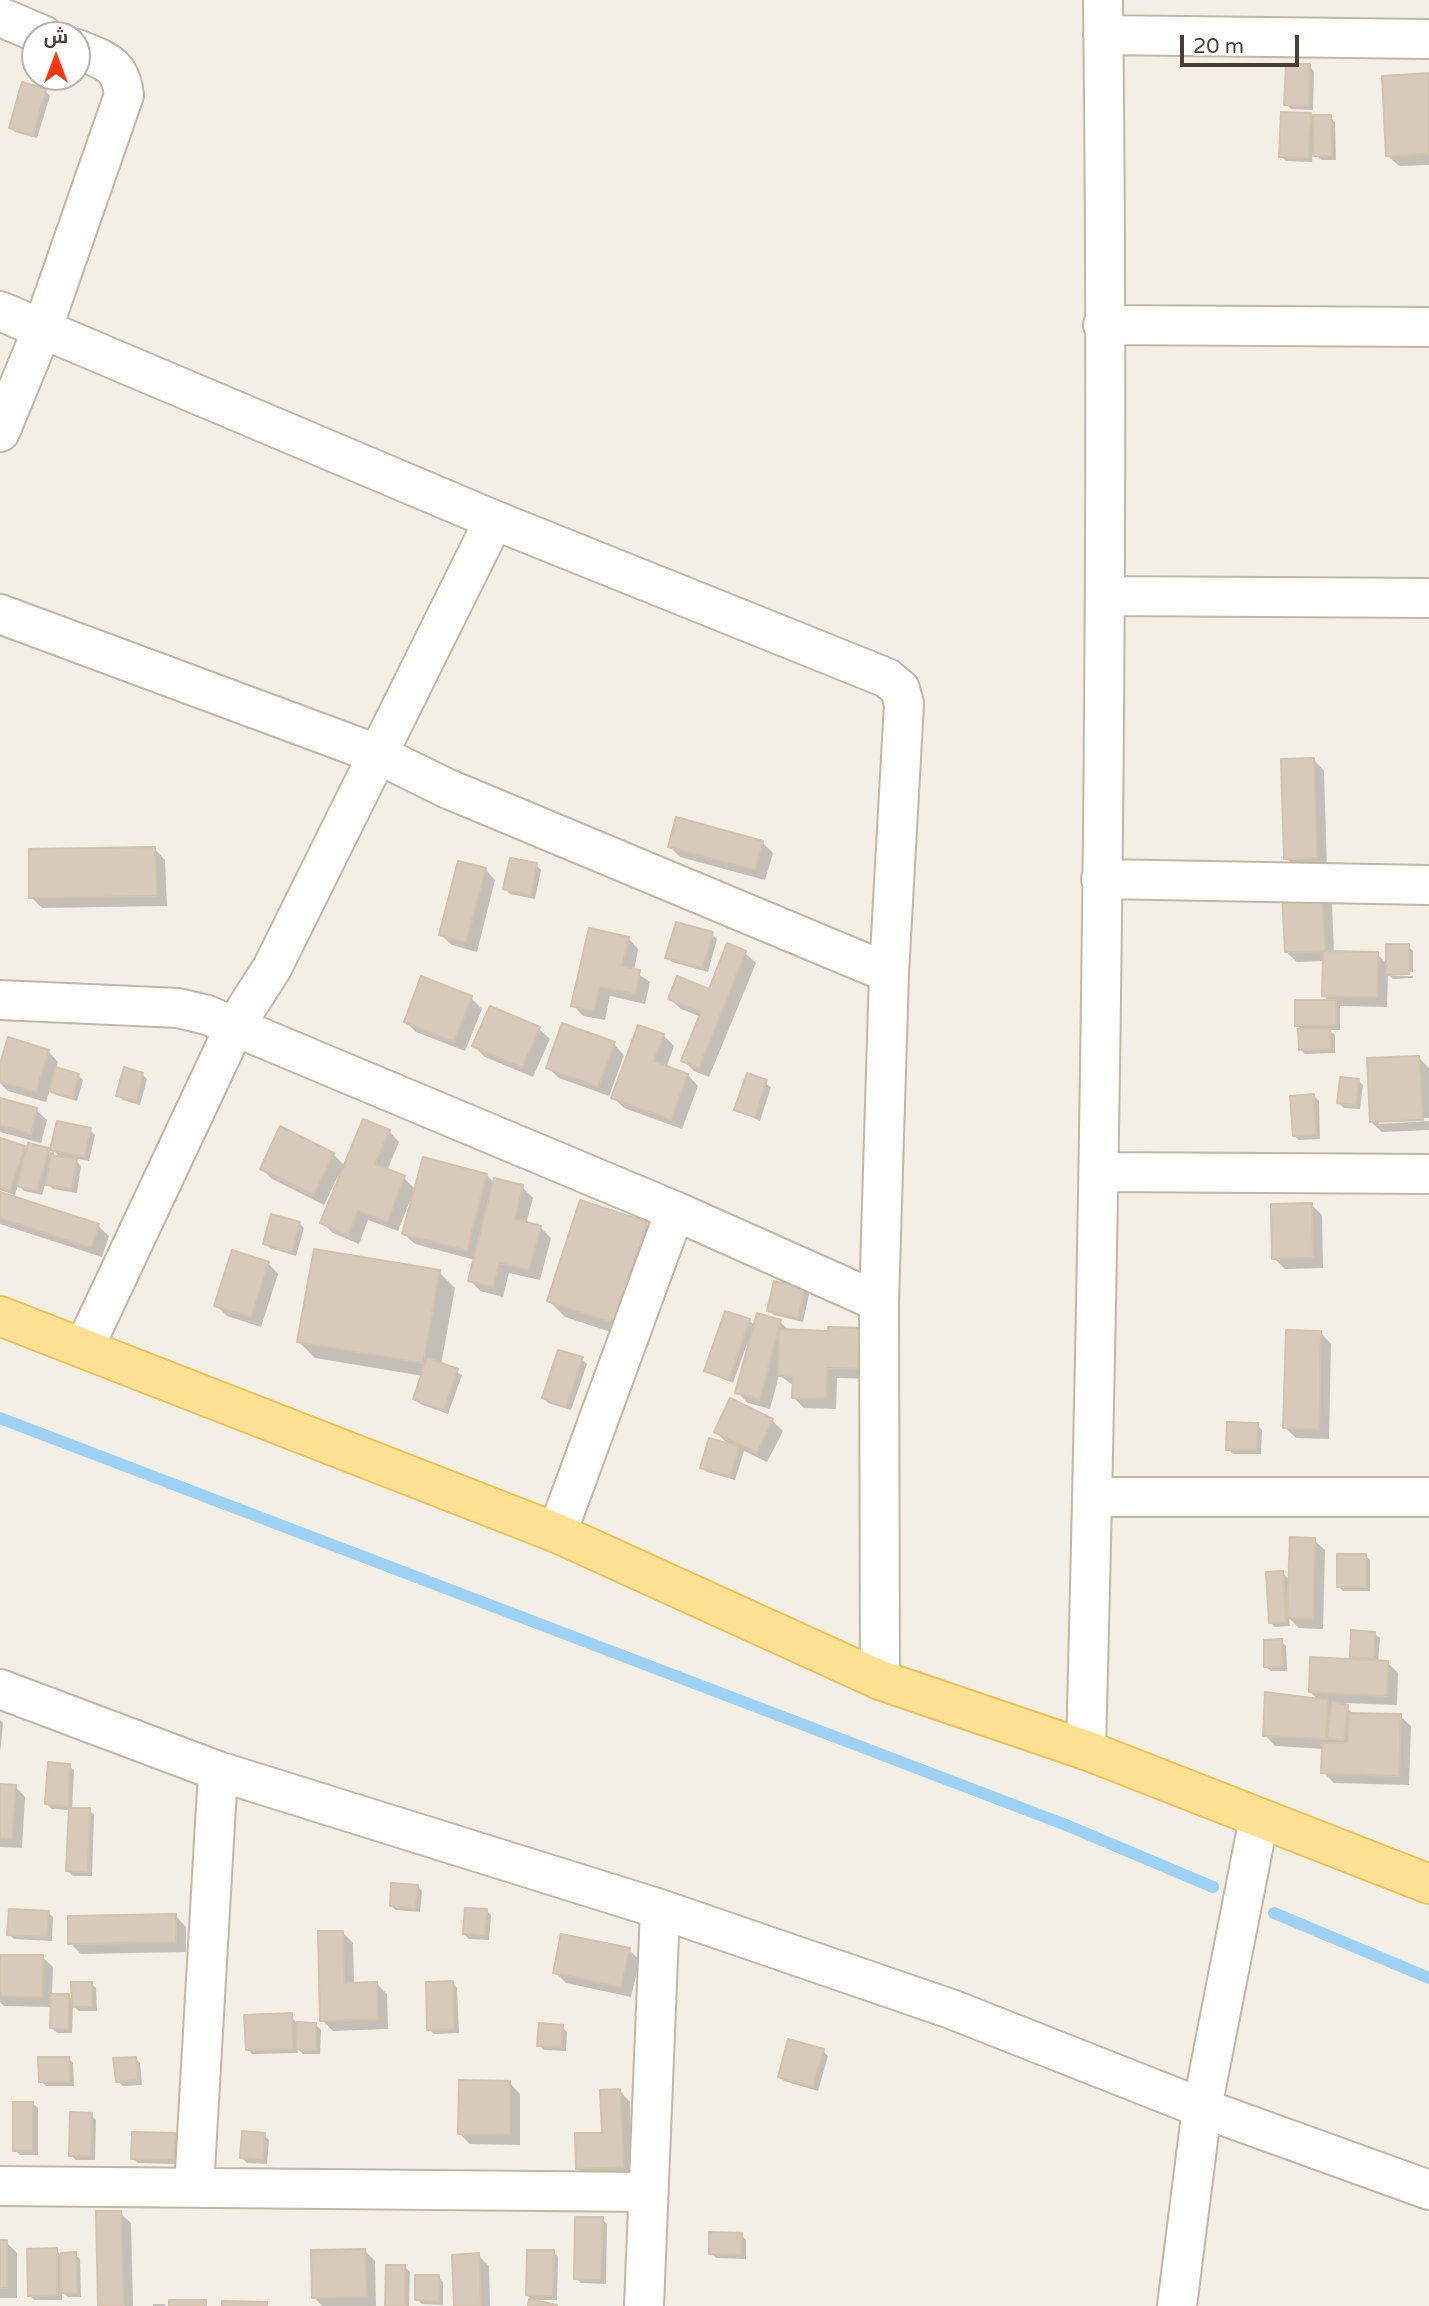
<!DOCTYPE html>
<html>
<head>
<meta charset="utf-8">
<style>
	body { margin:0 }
	#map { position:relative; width:1429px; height:2306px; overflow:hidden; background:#f4efe5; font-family:"Varela Round",Cairo,sans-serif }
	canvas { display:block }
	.north { position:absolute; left:21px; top:21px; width:70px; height:70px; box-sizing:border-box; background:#fff; border:2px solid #b5b2ae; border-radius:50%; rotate:0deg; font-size:19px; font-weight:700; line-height:28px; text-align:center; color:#473f34 }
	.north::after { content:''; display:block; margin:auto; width:24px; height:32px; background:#ff3511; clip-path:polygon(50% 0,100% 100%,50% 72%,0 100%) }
	.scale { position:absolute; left:1180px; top:35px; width:119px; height:32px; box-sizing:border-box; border:4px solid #473f34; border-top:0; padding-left:9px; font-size:21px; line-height:24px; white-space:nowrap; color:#473f34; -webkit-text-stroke:5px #fff; paint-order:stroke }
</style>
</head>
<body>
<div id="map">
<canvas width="1429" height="2306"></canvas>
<div class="north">ش</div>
<div class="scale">20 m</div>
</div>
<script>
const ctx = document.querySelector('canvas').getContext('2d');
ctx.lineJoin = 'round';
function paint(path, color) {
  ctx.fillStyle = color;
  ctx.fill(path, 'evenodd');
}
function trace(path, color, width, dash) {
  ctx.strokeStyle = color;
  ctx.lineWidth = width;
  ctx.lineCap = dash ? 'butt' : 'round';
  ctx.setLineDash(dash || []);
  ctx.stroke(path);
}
const shadow = new Path2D(`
	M1309,66L1314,71L1313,110L1291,109L1286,104Z
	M1429,75V165L1399,166L1388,156Z
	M45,91L50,96L37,138L15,132L10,128Z
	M1310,115L1315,120L1330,117L1335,122L1336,160H1321L1313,152L1312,162L1286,161L1281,156Z
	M1314,760L1324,771L1327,868L1296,869L1286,858Z
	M762,842L773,853L765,880L680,857L669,846Z
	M155,849L165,860L167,906L42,908L31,897Z
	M536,865L541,870L535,899L510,894L505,889Z
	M485,869L495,880L477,952L452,945L441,935Z
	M1321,893L1332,904L1334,953L1377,954L1388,965L1408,946L1413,951V972L1390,973V976L1388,974L1387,1007L1340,1006V1030H1329L1335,1035V1053L1305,1054L1300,1049L1303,1031L1297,1025L1330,1002L1324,996L1325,961L1297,962L1286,952Z
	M712,934L717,939L708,972L672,962L667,957Z
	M628,938L638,949L634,971L650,982L645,1004L610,996L605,1020L583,1016L573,1005Z
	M728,946L745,953L756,963L709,1077L694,1071L683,1060L701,1017L681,1009L670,999L710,992Z
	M1390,976H1413V978L1393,979Z
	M471,998L482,1009L465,1051L416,1032L406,1022Z
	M491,1008L539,1029L550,1039L533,1077L485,1057L474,1046Z
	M663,1035L674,1046L666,1068L688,1075L698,1086L682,1129L624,1108L613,1097Z
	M614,1044L624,1055L609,1096L559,1078L548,1068Z
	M48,1051L58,1062L56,1069L78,1075L83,1080L77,1101L56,1095L50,1089L46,1102L8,1091L0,1083V1070Z
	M1419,1058L1429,1068V1118L1379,1120V1124L1429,1121V1130L1382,1132L1371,1122Z
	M142,1074L147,1079L140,1105L123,1100L118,1095Z
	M748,1075L771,1087L760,1121L736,1110Z
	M1358,1080L1363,1085L1360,1109L1344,1108L1339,1103Z
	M1314,1096L1319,1101L1320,1139L1299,1140L1294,1136Z
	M0,1100L36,1110L47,1120L41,1143L0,1132Z
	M58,1123L90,1130L95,1135L89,1161L73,1158L81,1166L77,1193L53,1189L46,1182L42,1195L24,1191L18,1185L15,1195L0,1190V1145L24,1148L28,1151L48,1150L52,1153ZM54,1151L61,1158L53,1157Z
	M389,1131L399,1142L387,1171L404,1178L416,1190L487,1175L494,1183L522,1187L533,1198L526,1224L540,1227L551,1238L540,1280L509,1273L503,1297L480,1291L470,1280L475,1260L415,1244L404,1234L412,1196L398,1231L368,1220L359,1244L333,1233L322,1222L341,1177L338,1176L324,1205L272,1179L262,1169L333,1154L345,1166Z
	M0,1194L98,1226L109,1236L102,1257L0,1224Z
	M1311,1204L1322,1215L1323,1268L1285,1269L1274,1258Z
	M299,1223L304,1228L296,1256L270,1248L265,1243Z
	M646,1224L662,1240L629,1338L565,1317L549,1301Z
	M268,1263L278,1274L261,1327L227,1316L216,1305Z
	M439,1272L455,1288L441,1365L462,1375L448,1414L420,1404L415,1399L423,1376L315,1358L299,1342Z
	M804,1289L809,1294L803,1322L774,1315L769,1310Z
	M749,1320L755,1326L780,1322L790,1331L865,1330L875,1379L837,1378L836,1409L804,1408L793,1397L794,1386L779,1375L770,1409L748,1403L737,1392L750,1345L747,1344L733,1383L706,1371Z
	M1321,1333L1331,1344L1329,1439L1296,1438L1285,1428Z
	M582,1359L587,1364L571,1410L548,1403L544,1398Z
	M772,1420L783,1431L767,1462L744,1451L735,1480L707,1472L702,1467L730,1446L716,1432Z
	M1257,1425L1262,1430L1261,1454H1233L1228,1449Z
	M1314,1540L1325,1550L1323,1629L1299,1628L1289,1618L1290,1626L1275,1627L1270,1622L1283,1573L1290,1581Z
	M1365,1555L1370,1560V1591H1343L1338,1586Z
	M1375,1634L1380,1638L1378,1662H1387L1398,1673L1397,1705L1344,1703L1352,1714L1400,1716L1411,1726L1409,1785L1334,1783L1323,1772L1324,1749L1275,1746L1265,1735L1267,1693L1320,1701L1310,1692L1356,1661L1352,1657Z
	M1281,1641L1286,1646L1287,1671H1271L1266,1667Z
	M0,1720L3,1723L0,1753Z
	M69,1766L74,1770L72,1810H89L94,1815L92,1876H73L68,1871L71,1810L52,1809L47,1804Z
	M0,1785L15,1786L25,1797L22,1848L0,1847Z
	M417,1886L422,1891L420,1912L396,1910L391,1906Z
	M486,1911L491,1915L489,1940L469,1939L464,1934Z
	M48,1913L53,1917L52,1941L14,1939L9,1934Z
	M176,1916L186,1927V1952L81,1954L70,1943Z
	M342,1932L353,1943L354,1984L376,1983L387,1994L388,2029L333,2031L322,2020Z
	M629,1950L640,1960L631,1997L566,1983L555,1972Z
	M0,1957H42L53,1967L52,1995L68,1996L74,2001L91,1983L96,1988L97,2011H79L73,2006L72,2033H57L52,2028V2007L4,2006L0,2002Z
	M452,1983L457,1988L459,2033L434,2034L429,2029Z
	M291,2015L297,2024L316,2025L321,2030L320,2054H303L297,2048L298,2053L252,2054L248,2049Z
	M562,2027L567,2032L566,2051L544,2050L539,2045Z
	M823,2051L828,2056L818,2091L784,2081L780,2076Z
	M68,2058L73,2063L74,2086H46L41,2081Z
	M135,2058L140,2063L142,2085L123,2086L118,2081Z
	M510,2083L520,2094V2145L470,2144L459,2133Z
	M620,2091L630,2102L633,2177L588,2179L578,2169L604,2134Z
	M33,2104L38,2108V2155H20L15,2150Z
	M91,2115L96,2120L95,2160H76L71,2155Z
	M174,2134L179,2139L178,2164L138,2163L133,2158Z
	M264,2135L269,2140L267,2164L247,2163L242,2158Z
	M120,2213L131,2223L133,2306H100Z
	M602,2219L607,2224L606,2284L581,2283L576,2278Z
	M741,2235L746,2240V2259L716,2258L711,2253Z
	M0,2242H6L17,2253V2298H0Z
	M56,2250L61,2255L75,2254L80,2259L81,2297H68L62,2291V2300H34L29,2295Z
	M365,2251L375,2261L376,2306H322L314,2297Z
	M554,2252L558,2257L557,2300H532L527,2295Z
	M478,2255L489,2266L490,2306H455Z
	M405,2267L410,2272L409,2306H387Z
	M438,2277L443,2282V2305L422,2304L417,2299Z
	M153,2304H164L166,2306H153Z`);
const stream = new Path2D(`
	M0,1418L1066,1825L1213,1887
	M1274,1913L1429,1978`);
const building = new Path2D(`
	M1286,64H1310L1309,106L1284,105Z
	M1429,73V154L1386,156L1382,76Z
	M22,82L46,89L33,135L9,128Z
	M1281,112L1311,113L1308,158L1279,157Z
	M1313,115H1331L1332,156H1314Z
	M1314,758L1317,858L1284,859L1281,759Z
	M676,817L763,841L755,870L668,847Z
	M155,847L157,896L29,898V849Z
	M510,858L537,863L531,895L503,889Z
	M458,861L486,868L466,942L439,935Z
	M1322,891L1325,951L1285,952L1282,893Z
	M676,922L713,932L703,968L665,958Z
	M589,928L629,937L622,966L640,970L635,994L600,987L594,1011L571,1006Z
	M727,943L746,951L699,1068L681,1061L701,1012L668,999L677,976L709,989Z
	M1386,944H1409V974L1386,975Z
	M1323,951L1378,952L1377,997L1322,996Z
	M421,976L472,996L454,1042L404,1022Z
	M1295,1000H1336V1025L1295,1026Z
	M490,1006L540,1027L522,1068L472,1046Z
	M562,1023L615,1042L598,1087L546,1068Z
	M638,1025L664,1034L654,1061L688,1074L671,1120L611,1098Z
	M1298,1029H1330L1331,1049L1299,1050Z
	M8,1037L49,1050L36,1092L0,1082V1064Z
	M1419,1056L1423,1120L1370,1122L1367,1058Z
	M56,1067L79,1074L72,1098L49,1091Z
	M124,1067L143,1073L136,1101L116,1096Z
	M747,1073L767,1080L755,1117L734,1110Z
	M1340,1077L1359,1079L1356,1105L1337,1103Z
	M1314,1094L1316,1135L1293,1136L1290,1096Z
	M0,1098L37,1108L31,1134L0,1125Z
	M363,1119L390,1130L375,1164L405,1176L387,1222L358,1210L348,1235L320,1223Z
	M57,1121L91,1128L84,1157L50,1150Z
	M280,1126L334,1153L313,1195L260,1169Z
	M0,1138L25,1146L10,1191L0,1187Z
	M28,1143L49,1148L37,1191L17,1186Z
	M50,1155L77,1159L72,1189L46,1185Z
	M423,1157L487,1174L467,1251L402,1234Z
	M494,1178L523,1185L515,1219L541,1226L529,1270L499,1263L493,1287L468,1281Z
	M0,1192L99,1224L91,1248L0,1218Z
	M580,1200L647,1222L613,1323L547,1301Z
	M1312,1203L1313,1258L1272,1259L1271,1204Z
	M271,1214L300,1222L292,1252L263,1244Z
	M314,1249L440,1270L423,1363L297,1342Z
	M232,1250L269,1262L251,1317L214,1306Z
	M774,1281L805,1288L798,1318L767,1311Z
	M725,1311L750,1319L729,1380L704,1371Z
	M757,1313L781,1320L760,1399L735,1393Z
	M828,1327L866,1328L865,1369L827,1368L826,1399L792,1398L793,1377L778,1376L779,1329L828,1331Z
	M1286,1330L1321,1331L1319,1429L1283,1428Z
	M558,1350L583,1357L566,1407L542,1398Z
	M427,1358L458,1369L444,1410L413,1399Z
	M730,1398L773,1419L757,1453L714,1432Z
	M1227,1422L1258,1423L1257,1450H1226Z
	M709,1438L739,1447L730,1476L700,1468Z
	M1290,1537L1315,1538L1313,1619L1287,1618Z
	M1337,1554H1366V1587H1337Z
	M1283,1571L1286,1622L1269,1623L1266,1572Z
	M1351,1630L1375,1632L1374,1659L1350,1657Z
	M1282,1639L1283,1667H1264V1640Z
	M1310,1657L1388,1661L1387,1696L1309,1692Z
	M1265,1692L1328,1700L1326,1739L1263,1736Z
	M1332,1702L1348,1705L1344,1740L1327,1738Z
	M1349,1713L1401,1714L1399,1776L1321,1773L1322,1743H1348Z
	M48,1762L70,1764L68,1806L45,1804Z
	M0,1784L16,1785L12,1839L0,1838Z
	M69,1808H90L88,1872L66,1871Z
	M391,1883L418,1885L416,1908L390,1906Z
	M465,1908L487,1909L485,1936L463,1934Z
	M9,1909L49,1911L47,1937L7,1935Z
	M176,1914V1942L68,1944V1916Z
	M318,1931H343L344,1983L377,1982L378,2019L320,2021Z
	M561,1934L630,1948L621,1987L553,1973Z
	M0,1955H43L42,1997L0,1996Z
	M453,1981L454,2029L427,2030L426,1982Z
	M71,1982H92V2007H72Z
	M51,1994H69L68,2029L50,2028Z
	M292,2013L293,2049L246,2050L244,2015Z
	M297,2022L316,2023V2050L296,2049Z
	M539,2023L563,2025L561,2047L537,2046Z
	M788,2039L824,2049L813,2087L778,2077Z
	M38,2057H69L70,2082H39Z
	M136,2057L138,2080L116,2082L113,2058Z
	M459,2080L510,2081V2135L458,2134Z
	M620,2089L624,2167L576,2169L575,2133H602L600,2090Z
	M13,2102H33V2151H13Z
	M70,2112L92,2113L91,2156H69Z
	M242,2131L265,2133L263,2160L240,2158Z
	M132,2132L175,2133L174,2160L131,2159Z
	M96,2211H121L124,2306H98Z
	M575,2217H603L601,2280L574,2279Z
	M709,2232L742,2233L741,2255L709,2254Z
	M0,2240H7V2288H0Z
	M57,2248V2295L28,2296L27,2249Z
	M365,2249L367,2297L312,2298L311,2250Z
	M527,2250H554L553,2296L526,2295Z
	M76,2252L77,2293H61V2253Z
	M479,2253L481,2306H454L452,2255Z
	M386,2265H405V2306H385Z
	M415,2275H439V2301L415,2300Z
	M529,2299L557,2305L528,2306Z
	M169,2300H206V2306H169Z
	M222,2301L267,2302V2306H222Z`);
const street = new Path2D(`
	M0,17L43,35
	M1103,35L1429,39
	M0,311L494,520L887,678L900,689L904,704L889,973L879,1302L880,1680
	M1103,325L1429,327
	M0,432L42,330L124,95C120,63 105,61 77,49
	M1105,596L1429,598
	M0,614L377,754L446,788L889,973
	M1101,879L1429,885
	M0,1000L178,1008L207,1015L675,1211L879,1302
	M1099,1172L1429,1174
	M84,1348L235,1026L272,968L494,520
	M1093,1497H1429
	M557,1533L675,1211
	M0,1689L218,1771L660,1909L951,2009L1202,2108L1429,2190
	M1086,1750C1101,1167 1110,583 1103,0
	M0,2186L648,2192
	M194,2188L218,1771
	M644,2306L660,1909
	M1177,2306L1202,2108L1259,1818`);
const primary = new Path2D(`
	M0,1316L557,1533L880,1680L1086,1750L1429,1884`);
paint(shadow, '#0003');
trace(stream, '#9dd1f5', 12);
paint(building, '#d6cbba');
trace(building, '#d1c3ac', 2);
trace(street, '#c0b7a7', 42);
trace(primary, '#ecc15b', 42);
trace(street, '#fff', 38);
trace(primary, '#ffe193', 38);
</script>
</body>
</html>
